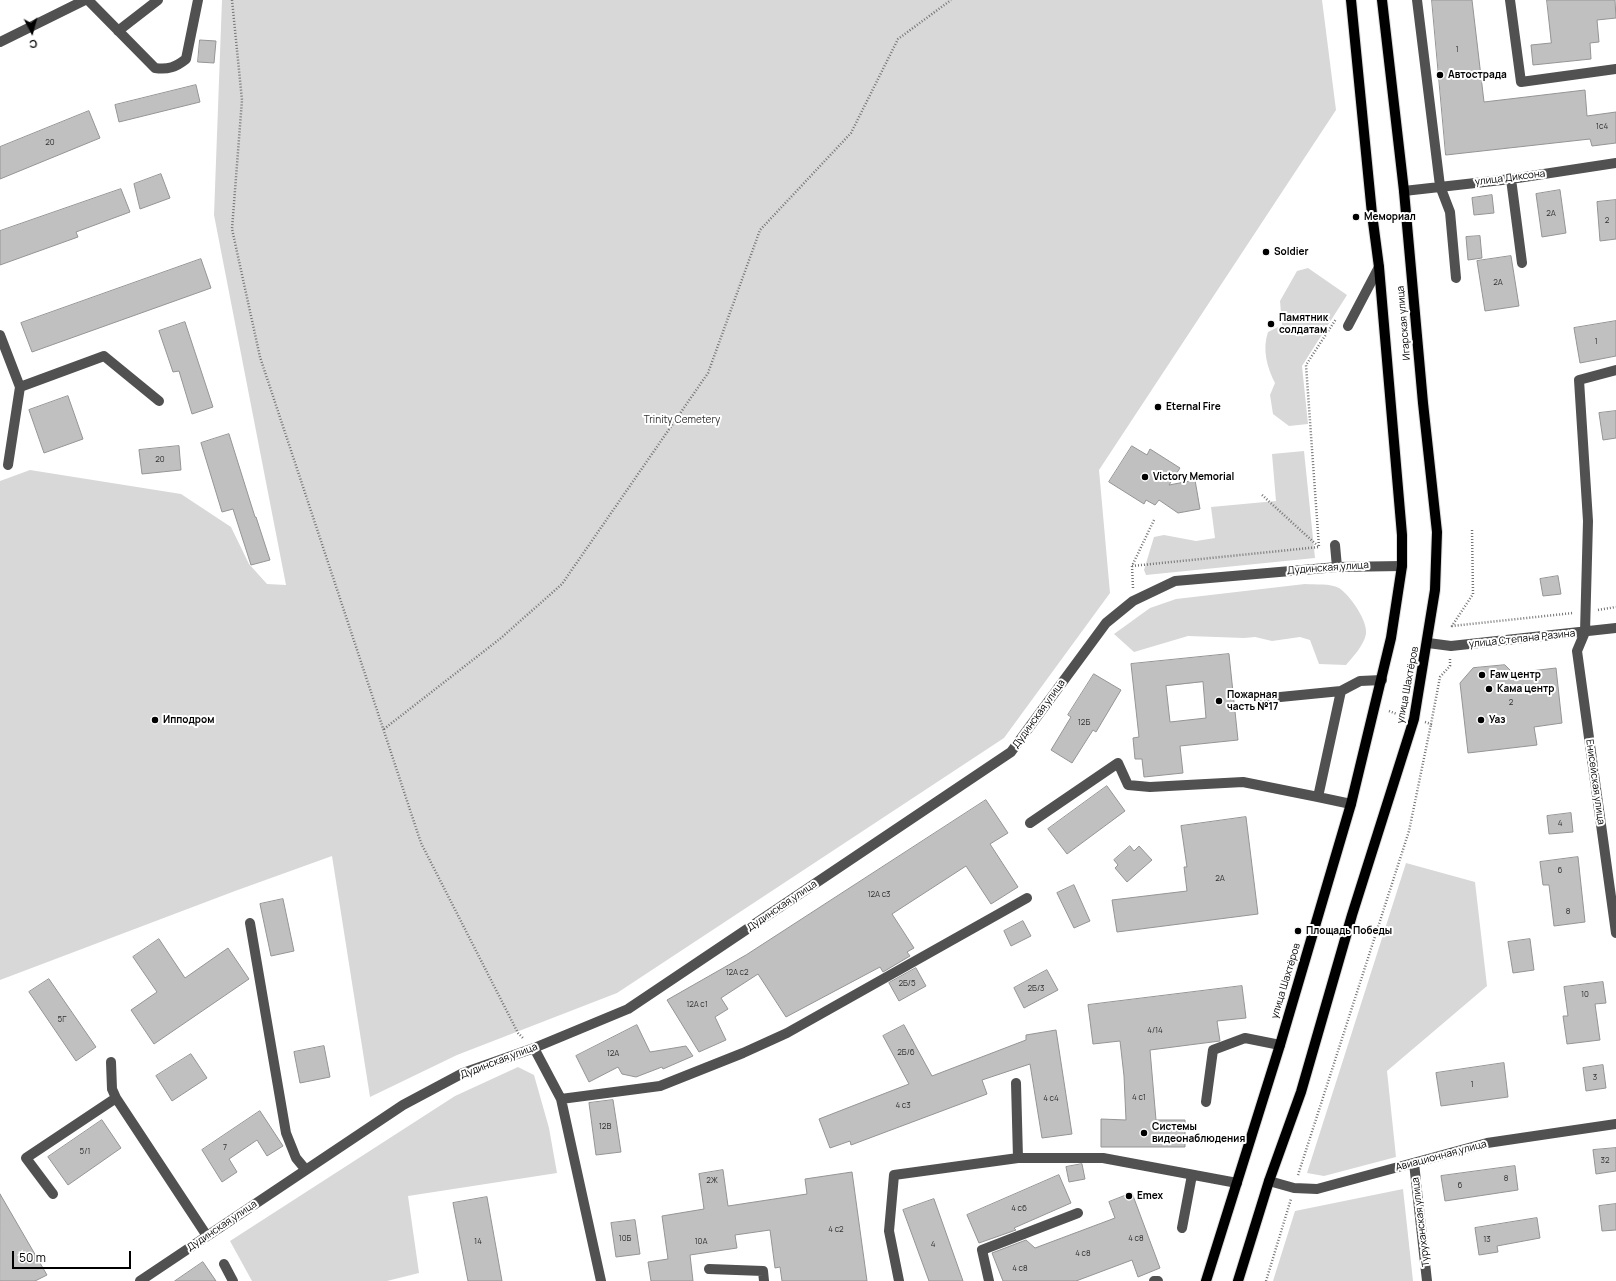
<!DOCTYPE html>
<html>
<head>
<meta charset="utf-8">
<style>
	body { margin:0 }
	#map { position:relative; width:1616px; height:1281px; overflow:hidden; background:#fff; font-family:Manrope,sans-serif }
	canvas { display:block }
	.north { position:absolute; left:12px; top:12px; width:40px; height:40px; -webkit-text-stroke:3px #fff; paint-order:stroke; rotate:174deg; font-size:11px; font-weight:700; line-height:16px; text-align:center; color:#000 }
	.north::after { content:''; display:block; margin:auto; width:14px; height:18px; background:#000; clip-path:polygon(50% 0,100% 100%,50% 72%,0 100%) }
	.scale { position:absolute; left:12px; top:1251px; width:119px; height:18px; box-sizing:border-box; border:2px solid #000; border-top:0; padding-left:5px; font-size:12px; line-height:14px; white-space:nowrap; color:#000; -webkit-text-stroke:3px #fff; paint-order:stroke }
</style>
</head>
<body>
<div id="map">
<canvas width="1616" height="1281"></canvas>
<div class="north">С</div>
<div class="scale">50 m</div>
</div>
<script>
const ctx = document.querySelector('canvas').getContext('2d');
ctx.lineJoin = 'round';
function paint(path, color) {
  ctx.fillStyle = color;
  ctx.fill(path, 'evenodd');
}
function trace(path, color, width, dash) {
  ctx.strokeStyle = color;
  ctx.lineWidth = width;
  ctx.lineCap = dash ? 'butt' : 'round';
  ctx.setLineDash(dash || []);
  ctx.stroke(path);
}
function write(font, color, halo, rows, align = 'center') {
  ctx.font = font + ' Manrope,sans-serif';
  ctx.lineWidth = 4;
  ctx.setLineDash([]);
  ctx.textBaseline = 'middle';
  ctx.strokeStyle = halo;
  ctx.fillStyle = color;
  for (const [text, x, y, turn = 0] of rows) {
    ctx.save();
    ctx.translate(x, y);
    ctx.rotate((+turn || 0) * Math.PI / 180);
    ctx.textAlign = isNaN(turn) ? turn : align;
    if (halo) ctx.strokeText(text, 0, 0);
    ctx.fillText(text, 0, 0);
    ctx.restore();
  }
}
const green = new Path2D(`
	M222,0H1322L1336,110L1099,470L1110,593L1004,738L617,993L457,1055L370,1097L332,856L235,891L0,980V481L30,470L181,494L231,527L249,564L267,584L286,585L214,215Z
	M1308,268L1347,295L1302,366L1308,424L1289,426L1273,414L1270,395L1275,383C1267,368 1262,349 1268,332L1282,325L1280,301L1297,271Z
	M1304,451L1315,558L1146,575L1144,570L1154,537L1164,535L1196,541L1215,538L1211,507L1276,501L1272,454Z
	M1305,584C1315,585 1330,583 1339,588C1350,595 1368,621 1366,634C1364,645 1353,657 1346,665L1319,664L1310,640L1300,637L1272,641L1255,637L1244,638L1188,636L1134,652L1114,634L1150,608L1176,599Z
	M1406,863L1475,882L1487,986L1387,1071L1396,1157L1324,1176L1307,1173Z
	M518,1067L534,1075L549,1128L557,1173L408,1196L419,1273L387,1281H252L230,1241L455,1096Z
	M1403,1189L1413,1281H1273L1295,1211Z`);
const building = new Path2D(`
	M1432,0H1472L1484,102L1585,90L1587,116L1616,112V143L1592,146L1590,139L1446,155Z
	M1547,0H1615L1616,18L1597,20L1599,42L1590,43L1591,59L1533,65L1531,45L1551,43Z
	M200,40L216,41L214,63L198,62Z
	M196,85L200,102L119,122L115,105Z
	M89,111L100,138L0,179V147Z
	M161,174L170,198L140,209L134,184Z
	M121,189L130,212L76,232L78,237L0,265V231Z
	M1560,190L1566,233L1542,237L1536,194Z
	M1492,195L1494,213L1474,215L1472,198Z
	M1616,200V239L1600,241L1597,202Z
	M1480,236L1482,258L1468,260L1466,237Z
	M1511,256L1519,306L1485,311L1477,261Z
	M201,259L211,288L32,352L21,323Z
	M1616,321V356L1580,363L1574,328Z
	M185,322L213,407L192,414L179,371L173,372L159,331Z
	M68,396L83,439L44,453L29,410Z
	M1616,411V438L1603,440L1599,413Z
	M229,434L255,517H256L270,560L251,565L233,509L222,512L201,443Z
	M179,446L181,470L142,474L139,450Z
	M1132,446L1147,455L1150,449L1180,468L1169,485L1195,480L1200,509L1178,513L1159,500L1155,505L1146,500L1144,504L1109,482Z
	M1558,576L1561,594L1543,596L1540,579Z
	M1229,654L1238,740L1180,746L1183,773L1144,777L1142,759H1135L1133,738L1139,737L1131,664ZM1203,682L1206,718L1170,722L1166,686Z
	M1505,665L1513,673L1556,668L1562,723L1534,727L1537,745L1468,753L1460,683L1473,668Z
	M1094,674L1121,690L1096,732L1093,730L1072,763L1051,750L1071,717L1068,715Z
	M1107,786L1125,811L1067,854L1048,829Z
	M986,800L1008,833L990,844L1018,887L991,904L966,866L892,914L914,948L907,952L910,956L883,972L880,967L786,1017L758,974L721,998L728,1009L715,1017L726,1040L699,1052L667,1000L746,955Z
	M1571,813L1573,832L1549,834L1547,816Z
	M1246,817L1258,914L1117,932L1112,900L1187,891L1184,867H1187L1181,826Z
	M1130,846L1134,851L1139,846L1152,860L1127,882L1115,868L1118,865L1114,860Z
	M1578,857L1585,922L1554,926L1549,885H1543L1540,862Z
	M1074,885L1090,921L1074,928L1057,893Z
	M283,899L294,951L271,956L260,904Z
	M1023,921L1031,936L1011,946L1004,931Z
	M159,939L185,978L228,948L249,979L154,1044L131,1010L157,992L133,957Z
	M1530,939L1534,970L1513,973L1508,942Z
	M916,968L926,986L899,1001L889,983Z
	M1047,970L1058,990L1024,1008L1014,988Z
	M49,979L96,1047L76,1061L29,992Z
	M1603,982L1606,1003L1595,1004L1600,1040L1567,1044L1563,1016H1568L1564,987Z
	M1242,986L1246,1018L1217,1021L1220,1041L1150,1050L1156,1120H1185V1147H1101V1119L1126,1120L1124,1076L1120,1041L1093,1044L1088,1005Z
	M637,1025L650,1052L686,1046L693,1056L663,1069L662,1067L636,1077L622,1074L618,1067L589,1082L576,1056Z
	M904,1025L932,1076L1026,1040V1035L1056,1030L1072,1134L1042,1138L1030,1064L982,1080L987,1094L851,1145L850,1141L830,1148L819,1119L909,1084L883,1036Z
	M324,1046L330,1077L300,1083L294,1052Z
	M191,1054L207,1078L172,1101L156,1076Z
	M1504,1063L1508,1097L1441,1106L1436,1073Z
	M1603,1065L1606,1088L1586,1091L1583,1068Z
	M613,1100L621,1152L596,1155L589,1103Z
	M260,1111L283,1146L267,1156L257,1140L229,1159L237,1172L222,1182L202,1150Z
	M102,1120L121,1148L68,1185L48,1157Z
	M1616,1148V1171L1596,1174L1593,1150Z
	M1082,1164L1085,1179L1069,1182L1066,1167Z
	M1515,1166L1518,1190L1445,1201L1441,1176Z
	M723,1170L728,1206L807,1194L805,1179L852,1172L867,1281H782L780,1267L775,1268L770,1230L735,1235L737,1248L690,1255L693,1281H651L648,1262L668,1259L662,1216L704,1209L699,1174Z
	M1059,1175L1071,1203L1014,1228L1016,1230L979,1243L967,1215Z
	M1132,1193L1160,1268L1138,1277L1132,1260L1076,1281H1003L992,1253L1026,1240L1035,1248L1115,1218L1109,1202Z
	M0,1194L47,1275L35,1281H0Z
	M487,1197L502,1281H468L453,1203Z
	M934,1199L963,1281H929L903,1210Z
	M1616,1204V1230L1602,1231L1599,1206Z
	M1537,1218L1540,1238L1497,1246L1498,1252L1479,1255L1475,1228Z
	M635,1220L640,1254L616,1257L611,1223Z
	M203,1262L216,1281H175Z`);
const path = new Path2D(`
	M232,0L242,100L232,229L260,357L421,843L518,1033L524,1039
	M1262,495L1319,547
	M1472,530L1473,594L1452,626L1573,613
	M1132,566L1319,547L1306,365L1336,319
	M1133,588L1132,566L1154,520
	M1598,610L1616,607
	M1389,711L1397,714
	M1425,722L1431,724L1440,677L1450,666V658
	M384,729L501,638L562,584L708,373L760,230L851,133L898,39L951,0
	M1298,1175L1409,831L1431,724
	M1266,1281L1291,1199`);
const minor = new Path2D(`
	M88,0L155,68C168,70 176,67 186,59L198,0
	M1417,0L1440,186L1450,212L1456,278
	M1510,0L1521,82L1616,69
	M118,31L158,0
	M0,42L85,0
	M1511,179L1522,263
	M1404,191L1511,179L1616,163
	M1348,326L1379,267
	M0,335L20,387L104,356L159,401
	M1616,370L1579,380L1588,521L1585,632L1577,651L1616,933
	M8,465L20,387
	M1335,545L1337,567
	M1428,643L1451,646L1616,628
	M1260,699L1341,691
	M1351,804L1318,797L1341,691L1360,681L1382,680
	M1030,823L1118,763L1128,785L1150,787L1243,782L1318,797
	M250,923L286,1133L296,1158L306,1170
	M534,1048L561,1099L601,1281
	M111,1062L112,1089L116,1098L207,1236
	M1016,1083L1018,1158
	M561,1099L660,1086L743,1053L787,1033L1027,898
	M1206,1102L1213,1050L1245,1038L1280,1045
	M1414,1163L1427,1281
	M1269,1181L1294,1188L1317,1189L1487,1143L1616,1124
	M53,1194L26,1158L116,1098
	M1182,1228L1192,1175
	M224,1264L233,1281
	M709,1269L763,1271L764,1281
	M140,1281L403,1105L463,1073L534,1048L628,1009L1011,752L1106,623L1133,601L1175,581L1337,567L1402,566
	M899,1281L889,1231L894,1175L1018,1158H1103L1237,1183
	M989,1281L982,1250L1078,1213
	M1154,1281H1158`);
const major = new Path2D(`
	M1206,1281L1280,1045L1351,804L1391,638L1402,566V535L1379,267L1372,214L1351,0
	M1238,1281L1269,1181L1301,1092L1352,915L1414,719L1435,590L1437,532L1423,403L1404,191L1382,0`);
const markers = [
	[1440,75,4,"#000"],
	[1356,217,4,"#000"],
	[1266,252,4,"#000"],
	[1271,324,4,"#000"],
	[1158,407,4,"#000"],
	[1145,477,4,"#000"],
	[1482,675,4,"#000"],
	[1489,689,4,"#000"],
	[1219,701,4,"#000"],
	[155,720,4,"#000"],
	[1481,720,4,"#000"],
	[1298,931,4,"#000"],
	[1144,1133,4,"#000"],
	[1129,1196,4,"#000"]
];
const numberNames = [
	["1",1457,50],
	["1с4",1602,127],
	["20",50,143],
	["2А",1551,214],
	["2",1607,221],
	["2А",1498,283],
	["1",1596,342],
	["20",160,460],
	["2",1511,703],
	["12Б",1084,723],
	["4",1560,824],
	["6",1560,871],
	["2А",1220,879],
	["12А с3",879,895],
	["8",1568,912],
	["12А с2",737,973],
	["2Б/5",907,984],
	["2Б/3",1036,989],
	["10",1585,995],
	["12А с1",697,1005],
	["5Г",62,1020],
	["4/14",1155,1031],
	["2Б/6",906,1053],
	["12А",613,1054],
	["3",1595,1078],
	["1",1472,1085],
	["4 с1",1139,1098],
	["4 с4",1051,1099],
	["4 с3",903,1106],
	["12В",605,1127],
	["7",225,1148],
	["5/1",85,1152],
	["32",1605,1161],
	["8",1506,1179],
	["2Ж",712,1181],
	["6",1460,1186],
	["4 с6",1019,1209],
	["4 с2",836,1230],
	["10Б",625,1239],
	["4 с8",1136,1239],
	["13",1487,1240],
	["14",478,1242],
	["10А",701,1242],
	["4",933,1245],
	["4 с8",1083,1254],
	["4 с8",1020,1269]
];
const poiNames = [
	["Автострада",1448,75],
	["Мемориал",1364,217],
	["Soldier",1274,252],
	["Памятник",1279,318],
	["солдатам",1279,330],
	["Eternal Fire",1166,407],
	["Victory Memorial",1153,477],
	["Faw центр",1490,675],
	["Кама центр",1497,689],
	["Пожарная",1227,695],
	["часть №17",1227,707],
	["Ипподром",163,720],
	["Уаз",1489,720],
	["Площадь Победы",1306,931],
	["Системы",1152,1127],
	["видеонаблюдения",1152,1139],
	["Emex",1137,1196]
];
const streetNames = [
	["улица Диксона",1510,178,-7],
	["Игарская улица",1404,323,-95],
	["Дудинская улица",1328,568,-4],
	["улица Степана Разина",1522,639,-6],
	["улица Шахтёров",1408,685,-79],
	["Дудинская улица",1039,714,-54],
	["Енисейская улица",1595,782,82],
	["Дудинская улица",782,906,-34],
	["улица Шахтёров",1286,981,-73],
	["Дудинская улица",499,1061,-21],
	["Авиационная улица",1441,1156,-15],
	["Туруханская улица",1421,1222,-97],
	["Дудинская улица",222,1226,-34]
];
const parkNames = [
	["Trinity Cemetery",682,420]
];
paint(green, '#d8d8d8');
paint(building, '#c0c0c0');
trace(building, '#959595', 1);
trace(major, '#dbdbdb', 12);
trace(path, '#737373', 2.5, [1, 2]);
trace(minor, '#515151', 10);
trace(major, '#000', 10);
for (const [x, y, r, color] of markers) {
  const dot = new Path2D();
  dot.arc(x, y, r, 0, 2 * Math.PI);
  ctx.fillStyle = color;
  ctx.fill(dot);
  trace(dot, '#fff', 1.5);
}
write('8px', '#303030', null, numberNames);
write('bold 10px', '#000', '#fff', poiNames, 'left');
write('10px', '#000', '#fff', streetNames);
write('10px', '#2f2f2f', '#fff', parkNames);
</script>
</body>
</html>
